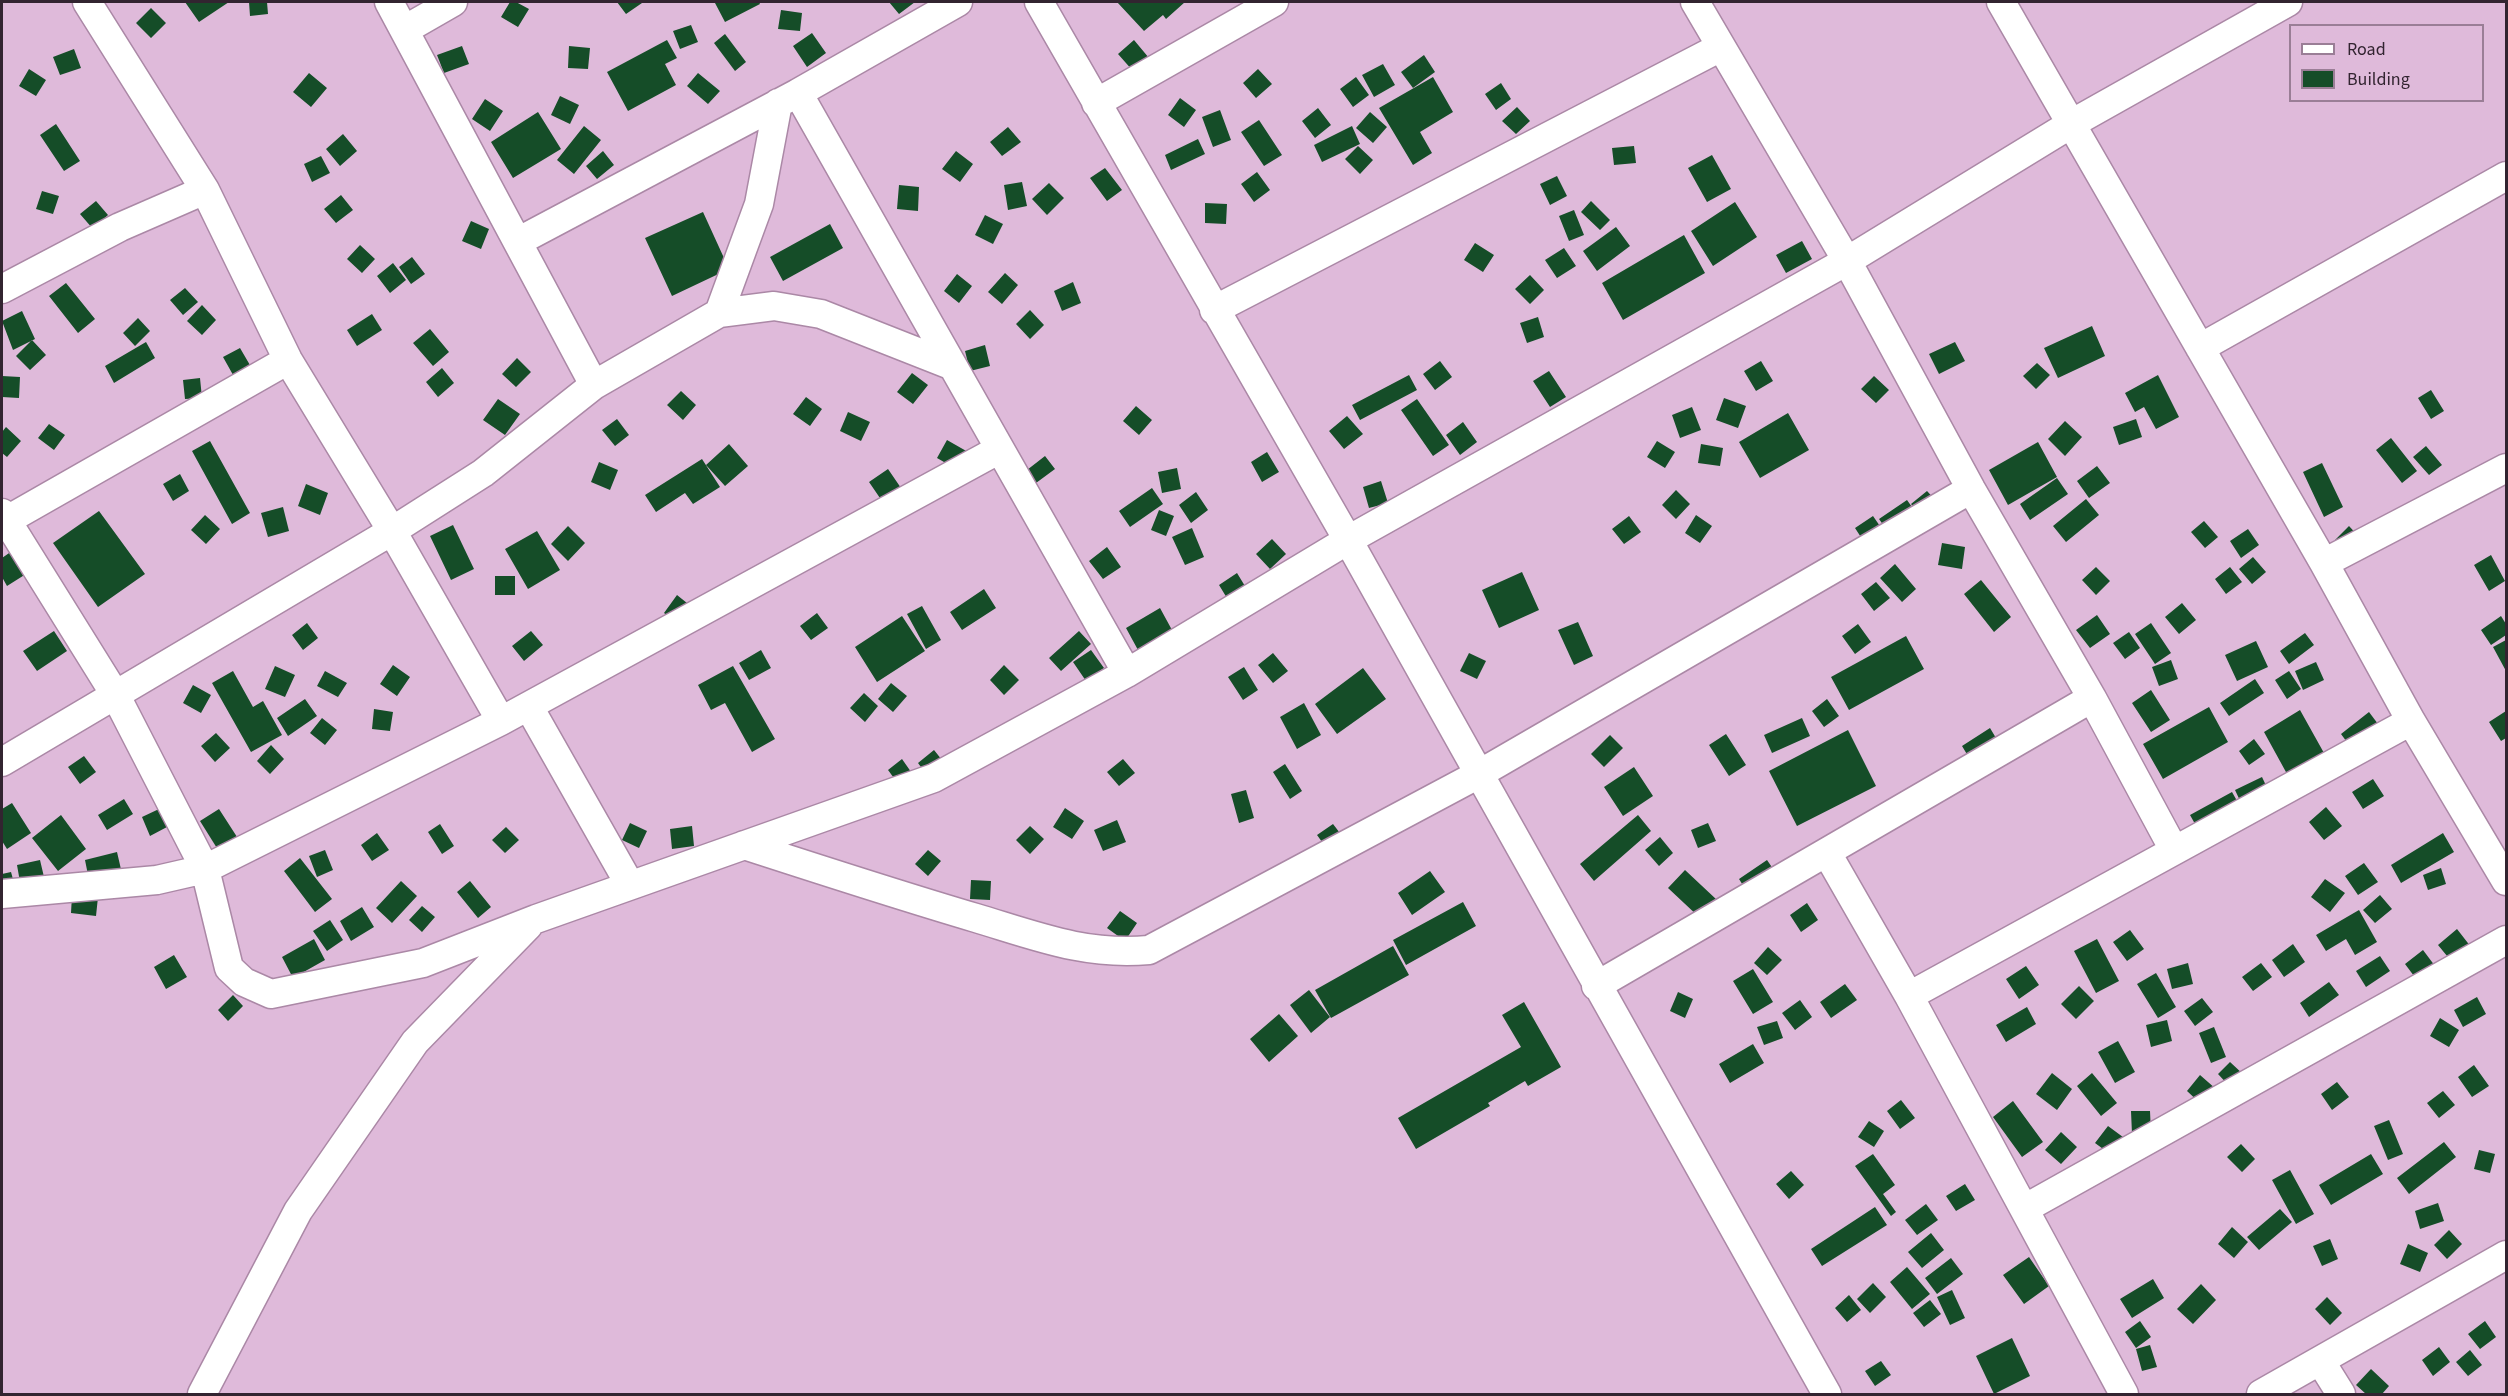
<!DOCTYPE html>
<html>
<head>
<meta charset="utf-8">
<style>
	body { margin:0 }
	#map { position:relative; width:2508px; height:1396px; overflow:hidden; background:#dfbada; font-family:"Source Sans 3",sans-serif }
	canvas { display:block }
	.frame { position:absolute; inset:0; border:3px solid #322430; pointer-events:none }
	.legend { position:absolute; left:2289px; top:24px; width:195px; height:78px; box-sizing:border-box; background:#dfbada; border:2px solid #9a7e96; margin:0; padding:8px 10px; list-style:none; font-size:18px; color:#322430 }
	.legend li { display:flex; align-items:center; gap:12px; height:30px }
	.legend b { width:30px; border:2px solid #9a7e96 }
</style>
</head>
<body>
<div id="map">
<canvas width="2508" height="1396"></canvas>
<div class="frame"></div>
<ul class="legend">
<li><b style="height:8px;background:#fff"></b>Road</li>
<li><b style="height:16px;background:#154d28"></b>Building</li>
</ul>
</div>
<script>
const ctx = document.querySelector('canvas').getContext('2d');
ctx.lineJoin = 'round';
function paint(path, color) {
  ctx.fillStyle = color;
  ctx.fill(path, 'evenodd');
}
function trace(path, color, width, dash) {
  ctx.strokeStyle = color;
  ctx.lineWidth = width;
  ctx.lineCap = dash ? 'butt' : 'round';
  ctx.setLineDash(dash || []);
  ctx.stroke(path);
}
const building = new Path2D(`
	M185,2H229L199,22Z
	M249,2H267L268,14L250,16Z
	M510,2H516L529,9L518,27L501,17Z
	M617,2H641L642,3L626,14Z
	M718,2H759L760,4L725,22L715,3Z
	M889,2H915L899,14Z
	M1117,2H1185L1166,19L1163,15L1144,31Z
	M151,8L166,23L151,38L136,23Z
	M781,10L802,13L800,31L778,29Z
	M691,25L698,42L680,49L673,31Z
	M812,33L826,53L807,67L793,46Z
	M725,34L746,62L735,71L714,43Z
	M667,40L677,58L665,64L676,85L628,111L607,72Z
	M1134,40L1149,58L1133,71L1118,54Z
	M462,46L469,64L444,73L437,55Z
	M569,46L590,48L588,69L568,68Z
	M74,49L81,68L60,75L53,57Z
	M1424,55L1435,72L1413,88L1401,72Z
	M1383,64L1395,85L1374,97L1362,75Z
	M29,69L46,80L36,96L19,86Z
	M1258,69L1272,84L1256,98L1243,83Z
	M309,73L327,88L311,107L293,92Z
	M698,73L720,91L708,104L687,86Z
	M1356,77L1369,95L1353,107L1340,89Z
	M1433,77L1453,112L1420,132L1432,153L1413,165L1379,108Z
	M1501,83L1511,99L1496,110L1485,94Z
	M560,96L579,105L570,124L551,115Z
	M1180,98L1196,110L1184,127L1168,115Z
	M485,99L503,111L490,131L472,119Z
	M1517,107L1530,121L1516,134L1502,121Z
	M1318,108L1331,125L1315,138L1302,121Z
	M1220,110L1231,140L1213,147L1202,117Z
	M538,112L561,149L513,178L491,142Z
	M1370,112L1387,127L1373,143L1356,128Z
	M1259,120L1282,155L1264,166L1241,132Z
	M56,124L80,161L64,171L40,135Z
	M584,126L601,140L574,174L557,160Z
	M1352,126L1360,144L1322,162L1314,145Z
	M1008,127L1021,142L1002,156L990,142Z
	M343,134L357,151L340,166L326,149Z
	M1198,139L1205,154L1171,170L1165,155Z
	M1358,146L1373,160L1360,174L1345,159Z
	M1634,146L1636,163L1614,165L1612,148Z
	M603,151L614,165L597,179L586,166Z
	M956,151L973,164L960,182L942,169Z
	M1712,155L1731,189L1707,202L1688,168Z
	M321,156L330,173L312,182L304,164Z
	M1105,168L1122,190L1107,201L1090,178Z
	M1257,172L1270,190L1254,202L1241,184Z
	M1557,176L1567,196L1550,205L1540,184Z
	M1022,182L1027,206L1008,210L1004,185Z
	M1049,183L1064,198L1047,215L1032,199Z
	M899,185L919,187L918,211L897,209Z
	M42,191L59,196L53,214L36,209Z
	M341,195L353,210L336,223L324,209Z
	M96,201L108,215L93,229L80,214Z
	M1591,201L1610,220L1600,230L1581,212Z
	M1735,202L1757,237L1713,266L1691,231Z
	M1205,203L1227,204L1226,224L1205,223Z
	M1574,210L1584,235L1569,241L1559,216Z
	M703,212L729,269L672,296L645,238Z
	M985,215L1003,224L993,244L975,235Z
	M471,221L489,229L481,249L462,241Z
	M830,224L843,248L783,281L770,257Z
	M1616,227L1630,246L1597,271L1583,251Z
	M1684,235L1705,273L1623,320L1602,283Z
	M1802,241L1812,259L1786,273L1776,255Z
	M1475,243L1494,255L1483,272L1464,260Z
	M360,245L375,259L362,273L347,259Z
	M1564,248L1576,266L1557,278L1545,260Z
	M412,257L425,274L411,284L399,267Z
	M393,263L406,280L390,293L377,276Z
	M1005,273L1018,285L1002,304L988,292Z
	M957,274L972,286L959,303L944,291Z
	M1530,275L1544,290L1530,304L1515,289Z
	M1073,282L1081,303L1062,311L1054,291Z
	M66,283L95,319L78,333L49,296Z
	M185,288L198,302L183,315L170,300Z
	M202,305L216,320L202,335L187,321Z
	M1030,310L1044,325L1030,339L1016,324Z
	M22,311L35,339L13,350L2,321Z
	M372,314L382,330L357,346L347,330Z
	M1538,317L1544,337L1527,343L1520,323Z
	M138,318L150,331L135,346L123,333Z
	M2092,326L2105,356L2058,378L2044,348Z
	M430,329L449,352L433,366L413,343Z
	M32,340L46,355L30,370L16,356Z
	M146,342L155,358L114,383L105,366Z
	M1955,342L1965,361L1939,374L1929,354Z
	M985,345L990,366L970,371L965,351Z
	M240,348L254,372L237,382L223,357Z
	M517,358L531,372L516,387L502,374Z
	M1440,361L1452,377L1435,390L1423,374Z
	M1761,361L1773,381L1756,391L1744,371Z
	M2037,363L2050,375L2036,389L2023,376Z
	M442,368L454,383L438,397L426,382Z
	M1549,371L1566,397L1550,407L1533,381Z
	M912,373L928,385L913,404L897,392Z
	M1409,375L1417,390L1360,420L1352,405Z
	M2158,375L2179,417L2156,429L2144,407L2135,412L2125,393Z
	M2,376L20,377L19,398L2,397Z
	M1874,376L1889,390L1876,403L1861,389Z
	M200,378L202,398L185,399L183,380Z
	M2431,390L2444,411L2431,419L2418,398Z
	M681,391L696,405L683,420L667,405Z
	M806,397L822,409L810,426L793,414Z
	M1724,398L1746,406L1738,428L1716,420Z
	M498,399L520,414L505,435L483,420Z
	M1417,399L1449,445L1433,456L1401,410Z
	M1136,406L1152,420L1139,435L1123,421Z
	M1692,407L1701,430L1680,438L1672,415Z
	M848,412L870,422L861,441L840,431Z
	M1788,413L1809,450L1760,478L1739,442Z
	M1347,416L1363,434L1344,449L1329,431Z
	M617,419L629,435L615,446L602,430Z
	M2136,419L2142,437L2119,445L2113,427Z
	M2065,421L2082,437L2065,456L2048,439Z
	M1463,422L1477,442L1460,455L1446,435Z
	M49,424L65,435L54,450L38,438Z
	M6,427L21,441L7,457L2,453V432Z
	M2391,438L2417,471L2402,483L2376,450Z
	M947,440L968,452L958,470L937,458Z
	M210,441L250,513L232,524L192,451Z
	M1657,441L1675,452L1665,468L1647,457Z
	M2038,442L2057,477L2008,505L1989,470Z
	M729,444L748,466L725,486L706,465Z
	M1701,444L1723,448L1720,466L1698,463Z
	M2426,446L2442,465L2429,475L2413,457Z
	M1267,452L1279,472L1262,482L1251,462Z
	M1045,456L1055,469L1036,483L1027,470Z
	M702,459L720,487L693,504L685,493L656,512L645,495Z
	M599,462L618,470L610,490L591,482Z
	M2322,463L2343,507L2324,517L2303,472Z
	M2097,466L2110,483L2089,498L2077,481Z
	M1177,468L1181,489L1162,493L1158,472Z
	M888,469L901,488L882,501L869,482Z
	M180,474L189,491L173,501L163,484Z
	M2057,478L2068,494L2030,520L2020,504Z
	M1381,481L1388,503L1369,508L1363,487Z
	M306,484L328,493L320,515L298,506Z
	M1152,488L1163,504L1130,527L1119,511Z
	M1676,490L1690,504L1676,519L1662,505Z
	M1927,491L1939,504L1923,518L1911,504Z
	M1196,492L1208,510L1191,523L1179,505Z
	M2086,499L2099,515L2066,542L2053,526Z
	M1907,500L1919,517L1891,536L1879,519Z
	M283,507L289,531L268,537L261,513Z
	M1159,510L1174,516L1166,536L1151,530Z
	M99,511L145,574L98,607L53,543Z
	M205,515L220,529L206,544L191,530Z
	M1696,515L1712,526L1700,543L1685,533Z
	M1629,516L1641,532L1624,544L1612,529Z
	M1873,516L1884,532L1866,545L1855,528Z
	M2204,521L2218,537L2205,548L2191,532Z
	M453,525L474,569L451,580L430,536Z
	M568,526L585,543L568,561L551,544Z
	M2349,526L2362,540L2348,553L2335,540Z
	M1192,528L1204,557L1185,565L1172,537Z
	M2248,529L2259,545L2241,558L2230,541Z
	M537,531L560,570L528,589L505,549Z
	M1272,539L1286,554L1270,569L1256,554Z
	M1942,543L1965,547L1962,569L1938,565Z
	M1107,547L1121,567L1103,579L1089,561Z
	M12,551L26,574L7,586L2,577V558Z
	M2491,555L2505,581L2489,591L2474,565Z
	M2253,557L2266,572L2252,584L2239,569Z
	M1895,564L1916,589L1902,602L1880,578Z
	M2096,567L2110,581L2096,595L2082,580Z
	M2230,567L2242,582L2226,594L2215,579Z
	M1522,572L1539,610L1499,628L1482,590Z
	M1237,573L1248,591L1230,603L1219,585Z
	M495,576H515V595H495Z
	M1981,580L2011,617L1994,632L1964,594Z
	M1876,582L1890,598L1874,611L1861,594Z
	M984,589L996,608L962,630L950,612Z
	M677,595L692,607L679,624L664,613Z
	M2182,603L2196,620L2179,634L2165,617Z
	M922,606L941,640L926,649L907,614Z
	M1160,608L1172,630L1138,650L1126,628Z
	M817,613L828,628L811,640L800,626Z
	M2097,615L2110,634L2090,648L2076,630Z
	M902,616L925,651L877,682L855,647Z
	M2501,616L2506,624V635L2491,645L2481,630Z
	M1578,622L1593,656L1574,665L1558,630Z
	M307,623L318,638L303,650L292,635Z
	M2151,623L2171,653L2155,664L2135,634Z
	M1858,624L1871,642L1855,654L1842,636Z
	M54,631L67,651L37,671L23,651Z
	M531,631L543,645L524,661L512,646Z
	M1079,631L1091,644L1061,671L1049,658Z
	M2129,632L2140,648L2125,659L2113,643Z
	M2305,633L2314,645L2289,664L2280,651Z
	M1906,636L1924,669L1849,710L1831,677Z
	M2506,640V671L2493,647Z
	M2256,641L2268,667L2237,681L2225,655Z
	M761,650L771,668L749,680L739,663Z
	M1091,650L1104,668L1086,681L1073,662Z
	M1273,653L1288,671L1273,683L1258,665Z
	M1469,653L1486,661L1477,679L1460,671Z
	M2171,660L2178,679L2159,686L2152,667Z
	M2316,662L2324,680L2303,690L2295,671Z
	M393,665L410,677L397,696L380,684Z
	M1004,665L1019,680L1004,695L990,680Z
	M275,666L295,675L285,697L265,689Z
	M733,666L775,739L752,752L725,703L711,710L698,685Z
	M1244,667L1258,690L1243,700L1228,677Z
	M1363,668L1386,699L1337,734L1315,704Z
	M233,671L253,707L263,701L282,735L251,752L212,683Z
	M325,671L347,683L338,697L317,686Z
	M2289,671L2301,689L2287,699L2275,680Z
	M2255,679L2264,693L2229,716L2220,703Z
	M891,683L907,696L893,712L878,699Z
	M193,685L211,695L201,713L183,703Z
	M2151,690L2170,720L2151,732L2132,703Z
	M864,693L878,706L865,722L850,708Z
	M305,699L317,716L288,736L277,718Z
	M1827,699L1839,716L1824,727L1812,711Z
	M1304,703L1321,735L1297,749L1280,717Z
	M2209,707L2228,742L2163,779L2143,744Z
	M374,709L393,712L390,731L372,729Z
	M2300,710L2329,762L2292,783L2264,732Z
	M2506,711V738L2501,741L2489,722Z
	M2369,712L2381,728L2352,749L2341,734Z
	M322,718L337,730L325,745L310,733Z
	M1802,718L1810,736L1772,753L1764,735Z
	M1990,728L2002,748L1974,766L1962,746Z
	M1848,730L1876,786L1797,826L1769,771Z
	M216,733L230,748L215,762L201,746Z
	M1726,734L1746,765L1729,776L1709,745Z
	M1610,735L1623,748L1604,767L1591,754Z
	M2254,739L2265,754L2249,765L2239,751Z
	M271,745L284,759L270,774L257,761Z
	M934,750L946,765L929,778L918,763Z
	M84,756L96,772L80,784L68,767Z
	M902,759L916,779L902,789L888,770Z
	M1123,759L1135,773L1119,786L1107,772Z
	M1285,764L1302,791L1290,799L1273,772Z
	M1634,767L1653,796L1623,816L1604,787Z
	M2262,777L2270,794L2243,807L2235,790Z
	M2373,779L2384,796L2363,809L2352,792Z
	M1246,790L1254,818L1239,823L1231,794Z
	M2232,792L2241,808L2199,831L2190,815Z
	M124,799L133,814L107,830L98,815Z
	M12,803L31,833L7,849L2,841V809Z
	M2326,807L2342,826L2324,840L2309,822Z
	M1065,808L1084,821L1072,839L1053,827Z
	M159,809L167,827L150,836L142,817Z
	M219,809L239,840L220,853L200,821Z
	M61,815L86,849L58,871L32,838Z
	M1638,815L1651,831L1594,881L1580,864Z
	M1117,820L1126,842L1103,851L1094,830Z
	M630,823L647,831L639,848L622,840Z
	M1708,823L1716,841L1698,848L1691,830Z
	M440,824L454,846L442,854L428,832Z
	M1333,824L1346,841L1330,853L1317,835Z
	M692,826L694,846L672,849L670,829Z
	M1030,826L1044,839L1030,854L1016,840Z
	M506,827L519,840L505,853L492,840Z
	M377,833L389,850L372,861L361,845Z
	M2443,833L2454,852L2401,883L2391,865Z
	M1660,837L1673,853L1659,866L1645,850Z
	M325,850L333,870L317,877L309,856Z
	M928,850L941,861L928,876L915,864Z
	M117,852L123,878L90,885L85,860Z
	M300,858L332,899L315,912L284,871Z
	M40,860L44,877L20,882L17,865Z
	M1767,860L1780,879L1751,898L1739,879Z
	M2364,863L2378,882L2358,895L2345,876Z
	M2441,868L2446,884L2428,890L2423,875Z
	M1685,870L1717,900L1700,918L1668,888Z
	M1430,871L1445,892L1412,915L1398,893Z
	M11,872L16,890L2,893V874Z
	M2325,879L2345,893L2330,912L2311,897Z
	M971,880L991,881L990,900L970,899Z
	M401,881L417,896L392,923L376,908Z
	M470,881L491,907L478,918L457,892Z
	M72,895L98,897L96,916L71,913Z
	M2380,895L2392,909L2375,923L2363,910Z
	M1463,902L1476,926L1406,965L1393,940Z
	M1807,903L1818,920L1801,932L1790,915Z
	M422,906L435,917L422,932L409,920Z
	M362,907L374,927L351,941L340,921Z
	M2359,910L2377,942L2355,955L2346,939L2326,951L2316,935Z
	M1120,911L1137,923L1125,941L1107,928Z
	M330,920L343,940L327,951L313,931Z
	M2457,929L2471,947L2452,962L2438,945Z
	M2130,930L2144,949L2127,961L2113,942Z
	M314,939L325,960L293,978L282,957Z
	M2097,939L2119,981L2096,993L2074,951Z
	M2293,944L2305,962L2284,977L2272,960Z
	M1393,946L1409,975L1331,1018L1315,990Z
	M1768,947L1782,960L1767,975L1754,963Z
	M2423,950L2435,966L2417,980L2405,964Z
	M174,955L187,977L166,989L154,967Z
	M2380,956L2390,971L2366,987L2356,971Z
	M2188,963L2193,984L2172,989L2167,969Z
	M2261,963L2272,977L2253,991L2242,977Z
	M2026,966L2039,985L2019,999L2006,979Z
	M1753,969L1773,1002L1753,1014L1733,981Z
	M2156,973L2176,1007L2158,1018L2137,984Z
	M2329,982L2339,995L2309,1017L2300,1003Z
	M1845,984L1857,1000L1831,1018L1820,1002Z
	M2079,986L2094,1001L2076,1019L2061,1004Z
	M1309,990L1330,1017L1311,1033L1290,1005Z
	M1678,992L1693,999L1685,1018L1670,1011Z
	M233,995L243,1006L228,1021L218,1010Z
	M2477,997L2486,1014L2463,1027L2454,1010Z
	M2202,998L2213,1012L2195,1026L2184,1011Z
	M1800,1000L1812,1017L1795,1030L1782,1013Z
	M1524,1002L1561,1067L1528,1086L1525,1081L1488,1103L1490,1106L1416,1149L1398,1118L1521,1047L1502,1015Z
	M2027,1007L2036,1024L2006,1042L1996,1025Z
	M1279,1014L1298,1036L1269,1062L1250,1039Z
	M2440,1018L2459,1030L2449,1047L2430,1036Z
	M2167,1020L2172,1041L2151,1047L2146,1025Z
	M1777,1021L1783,1038L1764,1045L1757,1027Z
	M2214,1027L2226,1057L2211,1063L2199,1033Z
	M2118,1041L2135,1072L2115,1083L2098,1052Z
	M1753,1044L1764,1063L1730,1083L1719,1064Z
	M2230,1062L2244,1075L2231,1088L2218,1074Z
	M2474,1065L2489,1086L2472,1097L2458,1077Z
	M2052,1073L2072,1089L2057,1110L2036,1094Z
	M2092,1073L2117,1103L2101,1116L2077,1086Z
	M2200,1075L2216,1089L2202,1105L2187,1091Z
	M2337,1082L2349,1097L2332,1110L2321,1094Z
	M2443,1091L2455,1105L2439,1118L2427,1103Z
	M1901,1100L1915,1118L1900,1129L1887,1111Z
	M2013,1101L2043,1142L2022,1157L1993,1117Z
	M2131,1111H2150L2151,1133L2132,1134Z
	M2389,1120L2403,1154L2388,1160L2374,1126Z
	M1869,1121L1884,1131L1874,1147L1858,1137Z
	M2108,1126L2127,1140L2114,1157L2095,1143Z
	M2061,1132L2077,1147L2061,1164L2045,1150Z
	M2444,1142L2456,1157L2409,1194L2397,1178Z
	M2241,1144L2255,1159L2242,1172L2227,1157Z
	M2479,1150L2495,1154L2490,1173L2474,1169Z
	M1873,1154L1895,1185L1883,1194L1896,1212L1891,1216L1855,1166Z
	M2371,1154L2383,1174L2331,1205L2319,1185Z
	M2290,1170L2314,1214L2296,1224L2272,1180Z
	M1791,1171L1804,1185L1789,1199L1776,1184Z
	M1965,1184L1975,1200L1956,1211L1946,1196Z
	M2438,1203L2444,1221L2420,1229L2415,1211Z
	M1926,1204L1938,1220L1917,1235L1905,1220Z
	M1875,1207L1887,1225L1822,1266L1811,1249Z
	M2280,1209L2292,1222L2259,1250L2247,1237Z
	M2232,1227L2248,1242L2234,1258L2218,1244Z
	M2449,1230L2462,1244L2447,1259L2434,1245Z
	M1931,1233L1944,1250L1922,1268L1908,1252Z
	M2330,1239L2338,1259L2322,1266L2313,1246Z
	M2408,1244L2428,1253L2420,1272L2400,1264Z
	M2029,1257L2049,1286L2024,1304L2003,1275Z
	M1951,1258L1963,1274L1937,1294L1925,1278Z
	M1907,1267L1930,1294L1912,1309L1890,1282Z
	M2153,1279L2164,1298L2132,1318L2120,1299Z
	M1873,1283L1886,1297L1870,1313L1857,1299Z
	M2201,1284L2216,1300L2193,1324L2177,1309Z
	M1952,1290L1965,1318L1950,1325L1937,1297Z
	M1849,1295L1861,1310L1847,1322L1835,1308Z
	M2327,1297L2342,1313L2330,1325L2315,1309Z
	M1930,1300L1941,1314L1924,1327L1913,1313Z
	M2140,1321L2151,1337L2136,1348L2125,1332Z
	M2485,1321L2496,1337L2480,1349L2468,1334Z
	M2012,1338L2030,1376L1994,1394L1976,1356Z
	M2150,1345L2157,1367L2142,1371L2136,1349Z
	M2439,1347L2450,1362L2433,1376L2422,1360Z
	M2470,1350L2482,1365L2468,1376L2456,1362Z
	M1881,1361L1891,1375L1875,1386L1865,1371Z
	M2371,1369L2389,1386L2382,1394H2366L2356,1385Z`);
const minor = new Path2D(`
	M389,2L594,385
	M1039,2L1348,540L1827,1394
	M1695,2L1847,261L1971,489L2092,698L2174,850
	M2001,2L2324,563L2411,721L2506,881
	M406,29L453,2
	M798,93L1127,673
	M1096,103L1274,2
	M519,241L798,93L958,2
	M2,289L120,227L205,190
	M1214,310L1719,48
	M719,313L759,204L778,103
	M2200,348L2506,176
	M2,513L116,696L205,869L501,721L392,531L288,360L205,190L87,2
	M2,523L288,360
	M2324,563L2506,468
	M529,707L630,885
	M501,721L1000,449
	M2,762L392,531L483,473L594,385L719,313L774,306L821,314L953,366
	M744,845C821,870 898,895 976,918C1036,936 1086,956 1149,950L1479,774L1971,489
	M1827,853L1909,996L2124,1394
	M2,894L157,880L205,869L229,968L244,982L271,994L423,963L536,919L934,778L1127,673L1348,540L1847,261L2071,124L2288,2
	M1596,986L2092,698
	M1909,996L2411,721
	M2024,1209L2506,940
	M2321,1362L2341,1394
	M202,1394L298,1211L415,1042L528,926
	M2261,1394L2506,1255`);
paint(building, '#154d28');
trace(minor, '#ab88a6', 31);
trace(minor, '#fff', 28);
</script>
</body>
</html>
